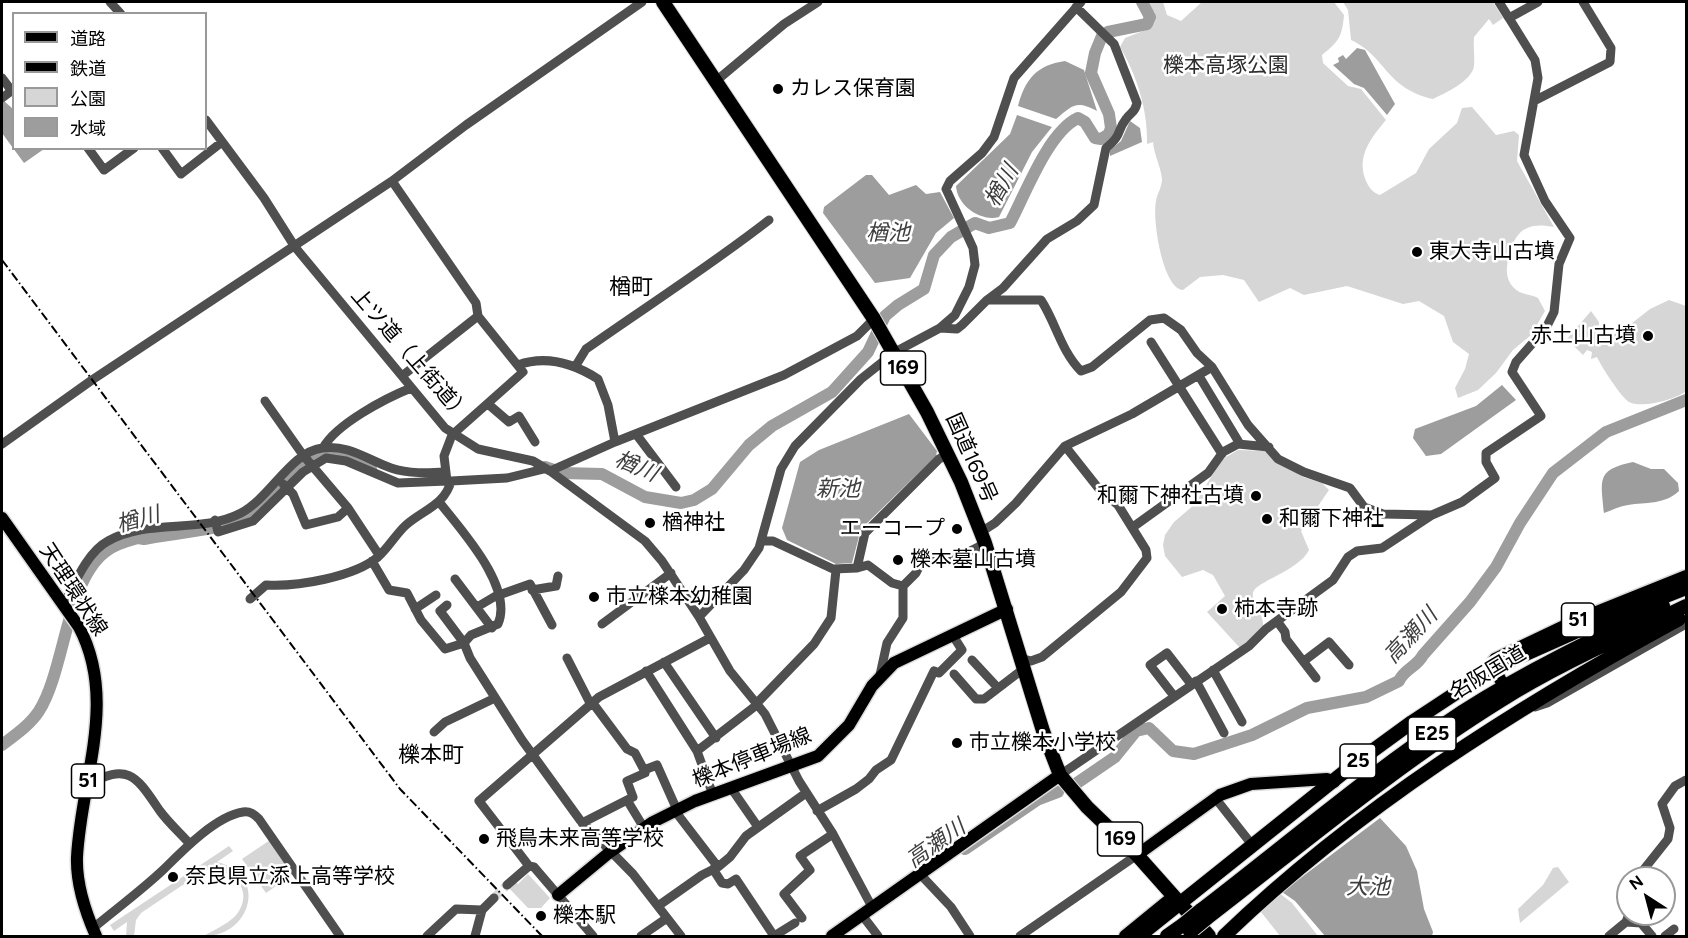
<!DOCTYPE html>
<html>
<head>
<meta charset="utf-8">
<style>
	body { margin:0 }
	#map { position:relative; width:1688px; height:938px; overflow:hidden; background:#fff; font-family:Figtree,"Noto Sans JP",sans-serif }
	canvas { display:block }
	.frame { position:absolute; inset:0; border:3px solid #000; pointer-events:none }
	.legend { position:absolute; left:12px; top:12px; width:195px; height:138px; box-sizing:border-box; background:#fff; border:2px solid #999; margin:0; padding:8px 10px; list-style:none; font-size:18px; color:#000 }
	.legend li { display:flex; align-items:center; gap:12px; height:30px }
	.legend b { width:30px; border:2px solid #999 }
	.north { position:absolute; left:1616px; top:866px; width:60px; height:60px; box-sizing:border-box; background:#fff; border:2px solid #999; border-radius:50%; rotate:324deg; font-size:16px; font-weight:700; line-height:24px; text-align:center; color:#000 }
	.north::after { content:''; display:block; margin:auto; width:21px; height:27px; background:#000; clip-path:polygon(50% 0,100% 100%,50% 72%,0 100%) }
</style>
</head>
<body>
<div id="map">
<canvas width="1688" height="938"></canvas>
<div class="frame"></div>
<ul class="legend">
<li><b style="height:8px;background:#000"></b>道路</li>
<li><b style="height:8px;background:#000"></b>鉄道</li>
<li><b style="height:16px;background:#d6d6d6"></b>公園</li>
<li><b style="height:16px;background:#9d9d9d"></b>水域</li>
</ul>
<div class="north">N</div>
</div>
<script>
const ctx = document.querySelector('canvas').getContext('2d');
ctx.lineJoin = 'round';
function paint(path, color) {
  ctx.fillStyle = color;
  ctx.fill(path, 'evenodd');
}
function trace(path, color, width, dash) {
  ctx.strokeStyle = color;
  ctx.lineWidth = width;
  ctx.lineCap = dash ? 'butt' : 'round';
  ctx.setLineDash(dash || []);
  ctx.stroke(path);
}
function write(font, color, halo, rows, align = 'center') {
  ctx.font = font + ' Figtree,"Noto Sans JP",sans-serif';
  ctx.lineWidth = 5;
  ctx.setLineDash([]);
  ctx.textBaseline = 'middle';
  ctx.strokeStyle = halo;
  ctx.fillStyle = color;
  for (const [text, x, y, turn = 0] of rows) {
    ctx.save();
    ctx.translate(x, y);
    ctx.rotate((+turn || 0) * Math.PI / 180);
    ctx.textAlign = isNaN(turn) ? turn : align;
    if (halo) ctx.strokeText(text, 0, 0);
    ctx.fillText(text, 0, 0);
    ctx.restore();
  }
}
const green = new Path2D(`
	M1147,2H1163L1167,15L1181,21L1202,2H1334L1344,15C1342,37 1339,41 1322,55L1323,63L1348,86L1361,89L1386,120C1370,139 1355,158 1367,183C1370,189 1374,193 1380,195L1416,173L1429,149L1457,123L1462,108L1472,107L1496,135L1514,131L1519,135L1517,161L1554,227C1525,221 1514,232 1508,260C1506,270 1506,279 1513,287C1521,296 1529,293 1538,298L1545,311L1531,335L1513,350L1496,373L1478,390L1458,398L1455,388L1465,369L1469,354L1453,342L1444,316L1419,301L1403,304L1347,286L1304,295L1290,288L1259,302L1244,280L1223,275L1200,277L1183,290C1163,289 1152,220 1156,201C1157,194 1162,187 1162,179C1161,167 1154,155 1153,142L1147,144C1148,110 1137,76 1120,47L1125,38L1148,29L1155,13Z
	M1343,2H1493L1503,18L1493,25L1489,19L1474,37C1473,47 1475,56 1474,66C1472,81 1445,93 1433,99C1385,88 1386,56 1351,40L1348,10Z
	M1669,300L1686,306V391C1677,399 1641,409 1629,402C1621,397 1601,366 1597,357L1591,359L1592,352L1587,350L1583,355L1567,339L1591,311L1599,322L1598,340L1622,331L1650,309Z
	M1238,450L1267,451L1303,477L1322,483L1329,490L1301,531L1309,550C1299,571 1254,582 1253,593C1251,607 1265,612 1263,629L1240,648L1207,612L1225,596L1213,575L1203,570L1182,577L1165,556L1163,545L1165,535L1174,522L1195,504L1221,460Z
	M270,840L293,874L266,893L242,859Z
	M229,846L233,851L217,862C270,875 250,937 204,936C215,929 233,922 239,911C254,886 228,867 205,870L141,913L136,920L134,936H126L127,922L114,931L110,925Z
	M1558,867L1569,882L1520,923L1518,909L1543,885L1553,868Z
	M528,874L550,898L541,908H528L508,887L515,882L518,884Z
	M1278,892L1292,903L1318,936H1280L1261,912Z`);
const water = new Path2D(`
	M1357,48L1365,50L1395,104L1387,115L1364,88L1354,84L1333,65L1339,62L1338,58L1343,55L1346,59Z
	M1065,61L1084,70L1097,111C1076,100 1073,105 1056,119L1018,106C1025,80 1036,65 1065,61Z
	M4,101L13,109L14,148L44,149L24,163L2,133V103Z
	M1017,115L1052,127L1032,152L999,217C980,222 957,205 956,186L1010,134Z
	M1130,121L1140,128L1142,142L1110,156V150L1121,141Z
	M866,175H872L889,195L916,185L926,194L940,192L954,218L936,233L910,278L875,283L823,213L824,207Z
	M1502,385L1516,400L1441,454L1426,456L1413,438L1415,429L1476,406Z
	M909,414L937,451L936,456L861,529L852,563L836,564L787,540L782,528L800,462L819,450Z
	M1633,462L1651,469H1664L1678,483L1679,491C1664,505 1646,502 1628,505C1620,506 1612,510 1604,513C1601,479 1596,470 1633,462Z
	M1380,818L1406,846L1417,871L1424,909L1433,932L1432,936H1325L1295,901L1282,892Z`);
const river = new Path2D(`
	M545,467L563,473L602,474L645,497L681,503L694,500L712,489L749,445L772,426L832,392L868,352L885,316L898,305L924,289L934,255L951,237L975,223L989,228L1010,223C1025,195 1048,132 1078,118L1085,122L1095,138L1101,139L1109,134L1111,128L1109,114L1091,73L1095,53L1102,36L1108,32L1147,24L1150,17L1142,2
	M2,745C15,735 30,725 39,711C65,670 66,582 105,552C114,544 127,541 138,538L144,539C173,533 223,530 248,517C301,487 293,425 371,469
	M1077,783L1115,757L1136,731L1149,728L1173,751L1194,754L1252,735L1307,708L1366,697L1399,681C1404,669 1417,667 1423,655L1470,602L1496,567L1520,523L1553,473L1606,432L1686,400
	M965,849L1037,800L1058,792`);
const minorTunnel = new Path2D(`
	M494,898L507,885`);
const minor = new Path2D(`
	M110,2L121,14
	M1499,2L1509,18
	M2,78L11,90
	M716,81L784,24L818,2
	M2,98L14,89
	M1534,101L1610,62L1611,48L1583,2
	M206,120L264,198L295,247L445,428L478,449L533,461L550,471L645,541L662,561L699,617L730,671L765,714L799,781L833,834L872,907
	M88,148L104,170L134,148
	M162,148L181,174L222,142
	M987,300H1041C1056,323 1061,351 1081,371L1092,367L1150,320L1164,318L1181,330L1197,353L1212,367L1248,425L1278,459L1304,472L1350,488L1364,507L1383,514L1432,515
	M940,328L957,329L962,325L987,300L1003,288L1047,239L1077,221L1094,205L1106,148C1123,134 1116,132 1126,119C1131,112 1135,113 1137,103L1114,44L1076,7
	M1151,342L1222,454
	M518,365C546,355 573,363 598,379L608,405L615,442
	M575,367L586,349C647,306 710,266 769,220
	M402,376L478,316
	M1199,376L1240,444
	M265,401L303,455L348,508L379,555
	M488,404L509,422L519,416L535,442
	M636,434L676,487
	M2,444L92,380L392,181L466,125L642,2
	M323,448C336,424 386,398 411,388
	M550,471L615,442L784,375L857,336L874,319
	M451,481L507,478L544,469
	M283,484L293,494L306,525L338,517L348,508
	M215,520L218,532L253,521L303,472L326,458L346,461L398,483L447,481
	M1133,527L1208,473L1223,452L1238,444L1269,447
	M981,532L995,523L1016,503L1065,446L1132,414L1212,367
	M762,541H773L833,569L857,568L865,533L939,459L948,454
	M372,561L389,590L407,593L421,620L445,649L464,643L471,635L498,624C514,587 461,530 440,503
	M857,568L868,565L892,583L903,586
	M455,579L492,628
	M532,590L556,586L558,576
	M499,595L530,584L552,625
	M250,599L266,585C297,587 354,577 378,557C389,547 396,534 406,525C423,510 445,505 451,481H447L444,456L452,435L523,372L478,316L476,303L392,181
	M64,604C74,585 87,552 108,541C148,518 201,534 241,513C270,498 291,452 322,448C348,444 368,460 391,468C409,474 428,473 446,472
	M447,605L440,611L464,643L470,658L522,740L580,820L633,874L681,936
	M477,607L499,594
	M415,609L436,595
	M699,617L744,570L759,548L781,469L795,446L861,379L895,352L940,328L955,315L969,287L975,265L973,248L946,189L950,181L982,153L994,137L1014,78L1081,2
	M1277,621L1285,632L1286,639L1316,678
	M602,624L671,573
	M567,658L590,703
	M1022,659L1031,661L1042,657L1121,592L1147,558L1146,550L1118,505L1099,489L1065,446
	M972,660L998,688
	M1304,661L1329,642L1349,665
	M664,662L716,738
	M1213,670L1242,722
	M646,671L697,751L713,795
	M954,674L976,699H984L1018,673L1026,672
	M880,675L887,643L903,618V586L916,573L923,559C950,555 959,559 985,543
	M1196,681L1224,733
	M1174,696L1150,665L1167,653L1191,684
	M592,702L627,749L635,753L644,770L657,765L677,810
	M757,703L814,644L831,618L836,570
	M1535,707L1547,703L1686,624
	M434,732L445,722L495,698
	M697,751L758,704
	M1060,775L1249,646L1266,629L1333,580L1348,557L1357,551L1382,548L1432,515L1462,502L1495,478L1486,462V453L1541,416L1512,372L1516,362L1546,328L1554,312L1559,264L1570,238L1545,201L1524,155L1538,78L1535,60L1509,18L1538,2
	M87,785C129,762 136,776 160,811C168,822 179,832 188,842
	M731,788L758,827
	M1216,799L1253,846
	M627,800L644,828
	M675,811L718,867
	M817,811L856,789L869,779L876,770L891,760L934,671L939,673L962,650L952,634
	M582,823L633,797L627,781L645,773L644,770
	M529,866L479,801L599,697L710,638
	M713,869L722,883L728,884L736,879L774,936L795,923
	M919,873L951,907L970,936
	M1637,878L1668,839L1670,828L1662,804L1675,786L1686,780
	M507,885L529,866L534,867L593,936
	M658,906L702,875L718,867L730,857L746,836L806,793
	M862,915L878,936
	M802,918L784,894L810,870L800,856L833,834
	M1626,922L1641,923L1652,936
	M1641,923L1652,914
	M92,929C116,909 142,890 164,869C182,851 216,816 243,812C250,811 254,814 259,819L340,936
	M427,936L456,909L482,910
	M475,936L482,910L494,898
	M641,936L667,918
	M1020,936L1137,855
	M1609,936L1626,922L1629,914
	M1665,936L1674,929`);
const major = new Path2D(`
	M2,518L79,627C118,701 81,779 77,857C76,884 85,911 96,936
	M1501,681L1492,663L1495,659L1579,619L1686,576
	M1137,855L1220,795L1251,784L1327,779L1334,782
	M558,895L610,852L653,822L695,801L818,756L849,725L872,686L894,663L1007,609
	M832,936L1060,775
	M1125,936L1174,896`);
const highway = new Path2D(`
	M663,2L874,319L927,412L961,482L985,543L1043,731L1060,775L1087,807L1137,855L1209,936
	M1201,910C1287,844 1371,772 1462,712C1526,671 1595,638 1663,606
	M1207,918C1303,844 1397,765 1500,701C1559,664 1624,636 1686,606
	M1139,936L1353,765L1412,722L1494,668L1575,632L1686,588
	M1167,936L1184,924
	M1224,936C1357,808 1517,707 1679,619`);
const rail = new Path2D(`
	M2,260L400,789L542,936`);
const highwayBridge = new Path2D(`
	M1184,924L1201,910
	M1190,932L1207,918`);
const markers = [
	[778,89,6,"#000"],
	[1417,252,6,"#000"],
	[1648,336,6,"#000"],
	[1256,496,6,"#000"],
	[1267,519,6,"#000"],
	[650,523,6,"#000"],
	[957,529,6,"#000"],
	[898,560,6,"#000"],
	[594,597,6,"#000"],
	[1222,609,6,"#000"],
	[957,743,6,"#000"],
	[484,839,6,"#000"],
	[173,877,6,"#000"],
	[541,916,6,"#000"]
];
const shields = [
	[903,368,45],
	[1578,620,33],
	[1432,734,48],
	[1358,761,36],
	[88,781,33],
	[1120,839,45]
];
const shieldNames = [
	["169",903,368],
	["51",1578,620],
	["E25",1432,734],
	["25",1358,761],
	["51",88,781],
	["169",1120,839]
];
const parkNames = [
	["櫟本高塚公園",1226,66]
];
const poiNames = [
	["カレス保育園",790,89],
	["東大寺山古墳",1429,252],
	["赤土山古墳",1636,336,"right"],
	["和爾下神社古墳",1244,496,"right"],
	["和爾下神社",1279,519],
	["楢神社",662,523],
	["エーコープ",945,529,"right"],
	["櫟本墓山古墳",910,560],
	["市立檪本幼稚園",606,597],
	["柿本寺跡",1234,609],
	["市立櫟本小学校",969,743],
	["飛鳥未来高等学校",496,839],
	["奈良県立添上高等学校",185,877],
	["櫟本駅",553,916]
];
const streetNames = [
	["上ツ道（上街道）",410,355,49],
	["国道169号",971,458,66],
	["天理環状線",73,590,57],
	["名阪国道",1488,673,-31],
	["櫟本停車場線",752,758,-22]
];
const waterNames = [
	["楢川",1002,186,-60],
	["楢池",888,234],
	["楢川",636,467,23],
	["新池",838,490],
	["楢川",138,520,-15],
	["高瀬川",1411,636,-47],
	["高瀬川",936,844,-35],
	["大池",1368,888]
];
const neighbourhoodNames = [
	["楢町",631,288],
	["櫟本町",431,756]
];
paint(green, '#d6d6d6');
paint(water, '#9d9d9d');
trace(river, '#9d9d9d', 12);
trace(minorTunnel, '#d9d9d9', 9, [9, 4.5]);
trace(major, '#dbdbdb', 15);
trace(highway, '#dbdbdb', 16);
trace(minor, '#4f4f4f', 9);
trace(major, '#000', 12);
trace(highway, '#000', 14);
trace(rail, '#000', 2, [9, 3, 1.5, 3]);
trace(highwayBridge, '#dbdbdb', 16, []);
trace(highwayBridge, '#000', 14);
for (const [x, y, r, color] of markers) {
  const dot = new Path2D();
  dot.arc(x, y, r, 0, 2 * Math.PI);
  ctx.fillStyle = color;
  ctx.fill(dot);
  trace(dot, '#fff', 2);
}
for (const [x, y, w] of shields) {
  const box = new Path2D();
  box.roundRect(x - w / 2, y - 17, w, 34, 4.5);
  ctx.fillStyle = '#fff';
  ctx.fill(box);
  trace(box, '#000', 1.5);
}
write('bold 20px', '#000', null, shieldNames);
write('21px', '#2d2d2d', '#fff', parkNames);
write('21px', '#000', '#fff', poiNames, 'left');
write('21px', '#000', '#fff', streetNames);
write('italic 22px', '#3e3e3e', '#fff', waterNames);
write('22px', '#000', '#fff', neighbourhoodNames);
</script>
</body>
</html>
